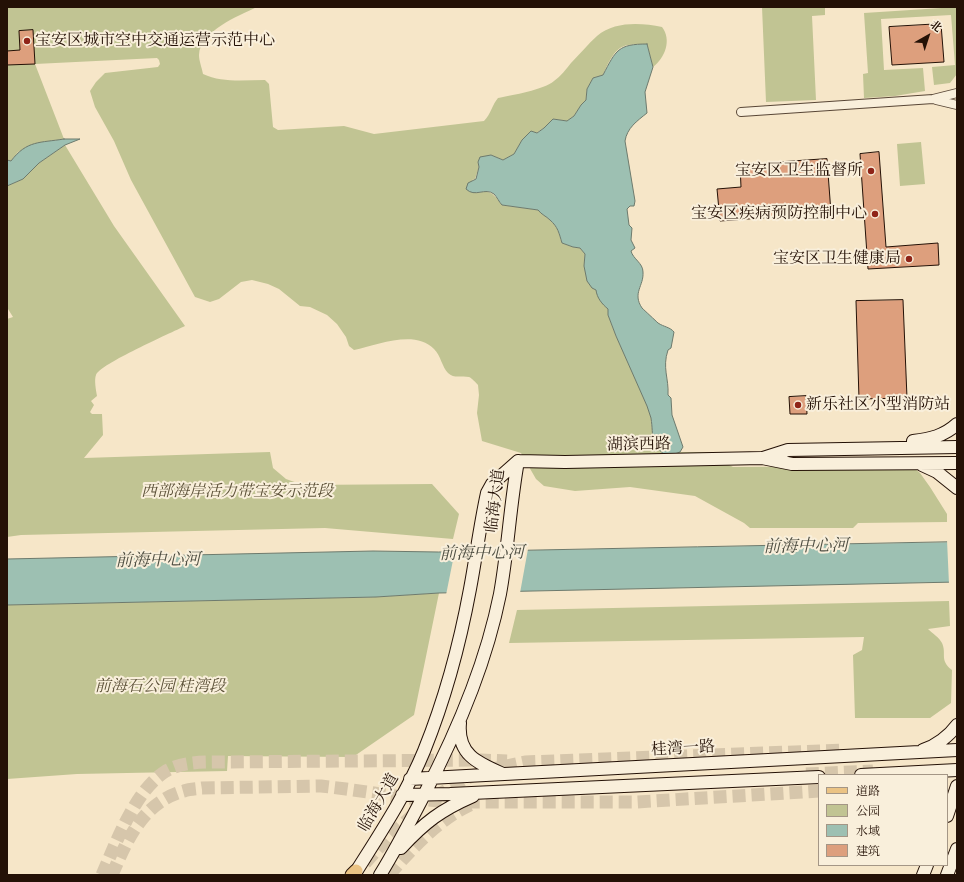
<!DOCTYPE html>
<html>
<head>
<meta charset="utf-8">
<style>
	body { margin:0 }
	#map { position:relative; width:964px; height:882px; overflow:hidden; background:#f6e6c8; font-family:Alegreya,"Noto Serif SC",serif }
	canvas { display:block }
	.frame { position:absolute; inset:0; border:8px solid #241106; pointer-events:none }
	.legend { position:absolute; left:818px; top:774px; width:130px; height:92px; box-sizing:border-box; background:#f9efdb; border:1px solid #a49686; margin:0; padding:5px 7px; list-style:none; font-size:12px; color:#241106 }
	.legend li { display:flex; align-items:center; gap:8px; height:20px }
	.legend b { width:20px; border:1px solid #a49686 }
	.north { position:absolute; left:908px; top:16px; width:40px; height:40px; -webkit-text-stroke:3px #f9efdb; paint-order:stroke; rotate:39deg; font-size:11px; font-weight:700; line-height:16px; text-align:center; color:#241106 }
	.north::after { content:''; display:block; margin:auto; width:14px; height:18px; background:#241106; clip-path:polygon(50% 0,100% 100%,50% 72%,0 100%) }
</style>
</head>
<body>
<div id="map">
<canvas width="964" height="882"></canvas>
<div class="frame"></div>
<ul class="legend">
<li><b style="height:5px;background:#ebc384"></b>道路</li>
<li><b style="height:11px;background:#c1c493"></b>公园</li>
<li><b style="height:11px;background:#9dc0b2"></b>水域</li>
<li><b style="height:11px;background:#dd9f7d"></b>建筑</li>
</ul>
<div class="north">北</div>
</div>
<script>
const ctx = document.querySelector('canvas').getContext('2d');
ctx.lineJoin = 'round';
function paint(path, color) {
  ctx.fillStyle = color;
  ctx.fill(path, 'evenodd');
}
function trace(path, color, width, dash) {
  ctx.strokeStyle = color;
  ctx.lineWidth = width;
  ctx.lineCap = dash ? 'butt' : 'round';
  ctx.setLineDash(dash || []);
  ctx.stroke(path);
}
function write(font, color, halo, rows, align = 'center') {
  ctx.font = font + ' Alegreya,"Noto Serif SC",serif';
  ctx.lineWidth = 4;
  ctx.setLineDash([]);
  ctx.textBaseline = 'middle';
  ctx.strokeStyle = halo;
  ctx.fillStyle = color;
  for (const [text, x, y, turn = 0] of rows) {
    ctx.save();
    ctx.translate(x, y);
    ctx.rotate((+turn || 0) * Math.PI / 180);
    ctx.textAlign = isNaN(turn) ? turn : align;
    if (halo) ctx.strokeText(text, 0, 0);
    ctx.fillText(text, 0, 0);
    ctx.restore();
  }
}
const green = new Path2D(`
	M7,7H257C238,16 200,31 199,55C199,61 202,68 203,74C222,83 244,80 265,80L269,84L273,127L278,130L344,126L374,134L484,121C491,114 492,105 498,98C513,95 543,90 554,81C561,76 566,69 571,63C580,54 588,44 597,36C615,21 641,23 662,27C672,40 665,58 653,67L647,44C641,44 635,44 628,45C614,47 608,64 603,75L593,78L587,89L586,100L581,105L574,116L567,121L553,119L544,128L536,133L531,132L522,140L514,154L503,160L491,155L478,162L479,167L475,179L472,180L478,193C491,189 494,195 502,205L538,210C542,215 546,216 550,220C558,227 559,233 562,243L573,247L580,248L585,254L584,266L596,290L608,309V315L616,336L648,406L651,416L653,441L667,457L680,452H710L727,464L733,467L910,466L914,468L920,473L930,487L947,514V522L858,523L853,528H750L744,523L695,496L630,487L575,491L544,486L536,479L521,453L482,441L477,413L479,395L478,385C476,383 472,378 469,377C462,375 454,379 448,373C442,367 441,356 434,349C415,329 377,345 354,350L349,346L346,337L337,324L327,315L310,307L300,306L279,289L268,284L252,280L241,282L219,299L210,302L195,297L131,180L114,141L95,107L90,91L96,82L105,73L158,67L160,64L159,60L157,58L35,64L64,139L39,143L18,152L11,161L7,160Z
	M762,7H825V15L812,16L816,100L766,102Z
	M957,7V74L950,83L934,85L932,67L955,65L951,15L881,19L884,70L923,68L925,91L895,96L864,98L863,74L868,73L864,13Z
	M921,142L925,184L900,186L897,144Z
	M65,145L114,226L185,326C171,333 100,364 96,375C94,380 96,390 97,396L91,401L94,405L90,412L92,414H102L103,435L84,458L270,452L273,468L286,479L303,485L432,484L459,514L453,539L325,528L21,535L7,537V319L13,317L8,309H7V186L23,179L39,163Z
	M439,593L414,715L353,757L228,756L227,771L77,774L7,779V605L376,597Z
	M949,601L950,626L928,629C933,634 939,637 942,643C947,654 939,660 952,670L951,703L930,718H855L853,655L862,650L864,637L509,643L517,610Z`);
const water = new Path2D(`
	M647,44L653,67L645,92L647,113C637,121 627,128 625,141L635,201L634,206H630L627,209L629,225L632,228L631,240L635,248L631,251C633,259 643,263 643,272C644,286 632,293 642,308C644,310 656,321 658,323C664,327 670,327 674,332L671,348L668,350C662,368 669,378 668,395L671,398L672,415L683,447L680,452L667,457C649,442 654,438 651,418C650,414 648,410 647,406L616,336L608,315V309C602,304 597,298 596,290L592,288L587,281L584,266L585,254L580,248L573,247L562,243C559,233 558,227 550,220C546,216 542,215 538,210L502,205C499,202 497,197 494,194C485,187 475,198 466,189L468,183L476,179L479,167L478,162L480,157L491,155L503,160L514,154L522,140L531,131L537,133L544,128L553,119L567,121L574,116L581,105L586,100L587,89L593,78L603,75C616,50 618,44 647,44Z
	M64,139H80L65,145L39,163L23,179L7,186V160L11,161C27,140 40,143 64,139Z
	M957,542V582L439,593L376,597L7,605V559L373,551L438,552Z`);
const pier = new Path2D(`
	M947,540H957V584H949Z
	M528,549L520,593L446,595L455,550Z`);
const building = new Path2D(`
	M941,24L944,62L892,65L889,27Z
	M33,30L35,64L7,65V51L20,50L19,31Z
	M879,152L886,247L938,243L939,265L868,269L860,154Z
	M827,159L831,213L720,221L717,189L741,187L740,165Z
	M903,300L907,398L859,399L856,301Z
	M806,396L807,414H790L789,397Z`);
const primaryTunnel = new Path2D(`
	M806,774L873,771
	M435,797L465,779L483,771L525,762L845,750
	M365,863L388,838L415,813
	M102,875C116,843 135,790 166,771C182,762 200,762 218,762L481,760L507,761
	M112,875C127,840 143,802 184,791C190,789 196,789 202,788L321,786L346,789L416,799L450,802H636L819,791
	M389,875C413,847 440,818 474,803`);
const street = new Path2D(`
	M936,100L957,105
	M741,112L933,99L957,93`);
const secondary = new Path2D(`
	M913,441C930,439 944,436 957,424
	M763,458L788,450L957,447
	M518,461L565,462L762,458L792,464L957,463
	M922,465L937,472L957,488
	M460,723C457,755 478,763 503,774
	M923,750C936,746 949,736 957,725
	M861,775L957,770
	M410,779L957,750
	M402,795L450,794L819,777
	M947,816L957,786
	M401,848C425,822 441,810 473,796
	M354,875C379,835 406,795 424,751C445,699 460,643 470,589C476,557 480,525 487,493L492,484L518,461
	M380,875C396,849 410,822 424,795C457,732 486,664 500,594C508,550 510,505 518,461
	M923,875L927,865
	M947,875L957,849`);
const primary = new Path2D(`
	M352,875L356,871`);
const markers = [
	[27,41,4,"#8f2418"],
	[871,171,4,"#8f2418"],
	[875,214,4,"#8f2418"],
	[909,259,4,"#8f2418"],
	[798,405,4,"#8f2418"]
];
const poiNames = [
	["宝安区城市空中交通运营示范中心",35,41,"left"],
	["宝安区卫生监督所",863,171],
	["宝安区疾病预防控制中心",867,214],
	["宝安区卫生健康局",901,259],
	["新乐社区小型消防站",806,405,"left"]
];
const streetNames = [
	["湖滨西路",639,445,-1],
	["临海大道",496,501,-83],
	["桂湾一路",683,749,-3],
	["临海大道",379,803,-60]
];
const parkNames = [
	["西部海岸活力带宝安示范段",237,492],
	["前海石公园 桂湾段",160,687]
];
const waterNames = [
	["前海中心河",806,547,-1],
	["前海中心河",482,554,-1],
	["前海中心河",158,561,-1]
];
paint(green, '#c1c493');
paint(water, '#9dc0b2');
trace(water, '#6d7a6d', 1);
paint(pier, '#f6e6c8');
paint(building, '#dd9f7d');
trace(building, '#241106', 1);
trace(primaryTunnel, '#d6c6ab', 13, [13, 6]);
trace(street, '#584636', 10);
trace(secondary, '#241106', 14);
trace(primary, '#241106', 15);
trace(street, '#f9efdb', 8);
trace(secondary, '#f9efdb', 12);
trace(primary, '#ebc384', 13);
for (const [x, y, r, color] of markers) {
  const dot = new Path2D();
  dot.arc(x, y, r, 0, 2 * Math.PI);
  ctx.fillStyle = color;
  ctx.fill(dot);
  trace(dot, '#f9efdb', 1.5);
}
write('16px', '#241106', '#f9efdb', poiNames, 'right');
write('16px', '#241106', '#f9efdb', streetNames);
write('italic 16px', '#5b5037', '#f9efdb', parkNames);
write('italic 17px', '#4e4e42', '#f9efdb', waterNames);
</script>
</body>
</html>
